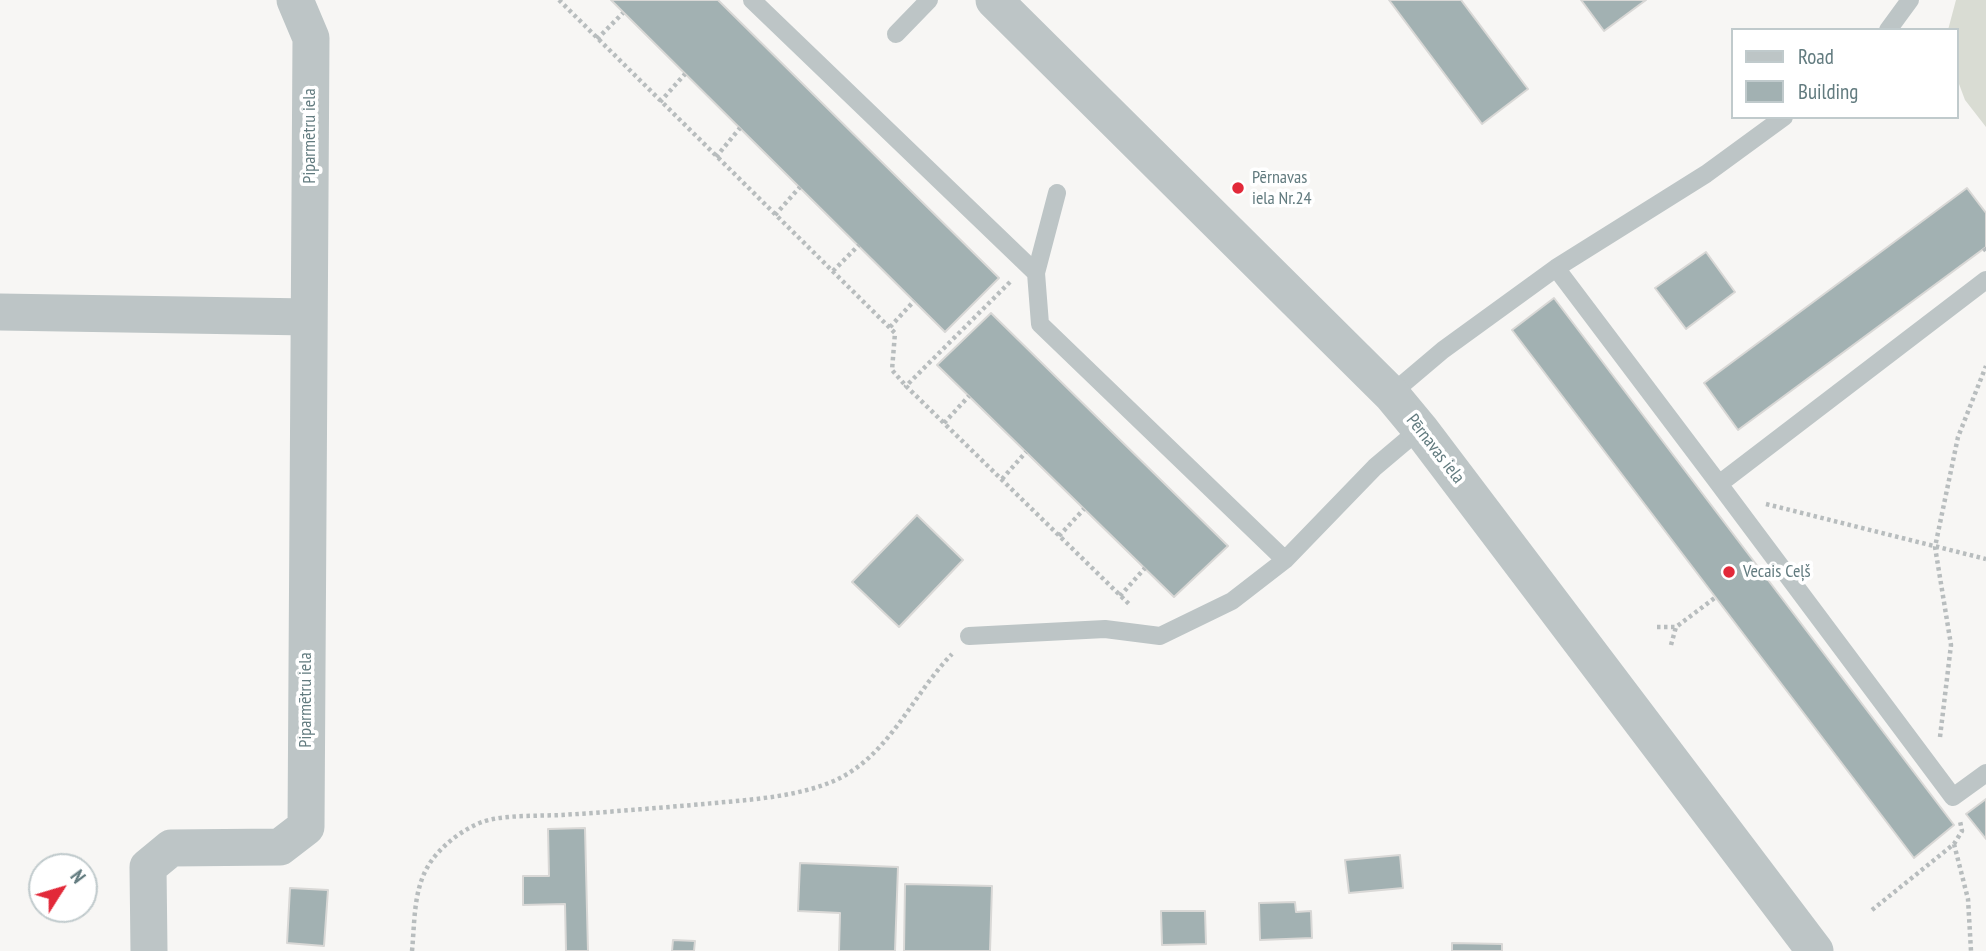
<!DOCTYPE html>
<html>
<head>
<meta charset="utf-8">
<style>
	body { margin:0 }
	#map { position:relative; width:1986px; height:951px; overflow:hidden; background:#f7f6f4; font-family:"PT Sans Narrow",sans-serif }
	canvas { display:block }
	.legend { position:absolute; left:1731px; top:28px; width:228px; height:91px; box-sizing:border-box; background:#fff; border:2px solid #c0cacc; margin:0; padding:9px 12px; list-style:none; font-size:21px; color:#627b7f }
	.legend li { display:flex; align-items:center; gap:14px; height:35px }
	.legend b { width:35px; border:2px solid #c0cacc }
	.north { position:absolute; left:28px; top:853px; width:70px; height:70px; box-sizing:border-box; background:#fff; border:2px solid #c0cacc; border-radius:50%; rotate:53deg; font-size:19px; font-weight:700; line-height:28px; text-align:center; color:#627b7f }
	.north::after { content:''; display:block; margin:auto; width:24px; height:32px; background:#e22939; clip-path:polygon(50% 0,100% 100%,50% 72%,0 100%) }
</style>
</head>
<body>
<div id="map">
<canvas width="1986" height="951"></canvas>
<ul class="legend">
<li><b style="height:9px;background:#bdc5c6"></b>Road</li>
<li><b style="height:19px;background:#a2b1b2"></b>Building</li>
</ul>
<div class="north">N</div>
</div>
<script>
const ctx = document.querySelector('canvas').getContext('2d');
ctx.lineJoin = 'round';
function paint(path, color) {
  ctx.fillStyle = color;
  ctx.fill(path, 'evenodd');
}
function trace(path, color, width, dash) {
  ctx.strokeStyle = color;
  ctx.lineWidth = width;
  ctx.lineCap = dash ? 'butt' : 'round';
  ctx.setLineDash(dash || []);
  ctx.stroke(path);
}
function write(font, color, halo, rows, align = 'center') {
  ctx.font = font + ' "PT Sans Narrow",sans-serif';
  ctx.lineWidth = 7;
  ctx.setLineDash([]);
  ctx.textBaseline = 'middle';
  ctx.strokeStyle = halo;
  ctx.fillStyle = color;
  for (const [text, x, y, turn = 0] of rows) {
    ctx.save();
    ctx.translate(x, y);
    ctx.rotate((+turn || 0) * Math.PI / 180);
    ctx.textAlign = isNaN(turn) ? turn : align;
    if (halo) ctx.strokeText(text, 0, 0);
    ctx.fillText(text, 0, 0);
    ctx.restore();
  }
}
const green = new Path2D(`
	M1956,0H1986V127L1965,100L1956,76V30H1948Z`);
const building = new Path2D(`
	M611,0H718L999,278L945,332Z
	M1389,0H1461L1528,89L1482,124Z
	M1581,0H1646L1604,31Z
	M1967,188L1986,213V247L1738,430L1704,383Z
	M1706,252L1735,292L1686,329L1655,288Z
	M1554,298L1954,825L1914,858L1512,330Z
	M991,313L1228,546L1174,597L937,365Z
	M917,515L963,560L899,627L852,582Z
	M1986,799V839L1966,814Z
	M585,828L588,951H566L565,904L523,905V876H549L548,829Z
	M1400,855L1403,888L1349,893L1345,860Z
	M800,863L898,867L895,951H839L840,913L798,911Z
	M905,884L992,886L990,951H904Z
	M290,888L328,890L324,946L287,943Z
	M1295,902L1296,912L1311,911L1312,938L1260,940L1259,903Z
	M1161,911H1205L1206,944L1162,945Z
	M673,940L695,941L694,951H672Z
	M1452,943L1502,944V951H1452Z`);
const path = new Path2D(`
	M559,0L895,333L892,370L906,386
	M597,39L623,13
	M660,102L685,74
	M716,157L740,128
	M775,215L800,187
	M1984,248L1986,251
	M833,271L859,245
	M1010,282L906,386L1130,605
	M890,327L914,301
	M944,423L969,396
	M1002,479L1026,452
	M1766,504L1986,559
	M1059,536L1084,509
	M1120,596L1145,568
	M1657,627H1676
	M1671,645L1676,627L1716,597
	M1940,737L1951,645L1935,547L1958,437L1986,366
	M1954,844L1968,899L1971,951
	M1872,910L1954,844L1962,831L1960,821
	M412,951C415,920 413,886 432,860C445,842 471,823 493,819C515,815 539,816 562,815C609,812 657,808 704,804C745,800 790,798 829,783C888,760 911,696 952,654`);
const lane = new Path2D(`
	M752,0L1036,273L1040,324L1285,560
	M1888,30L1910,0
	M896,34L929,0
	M1556,268L1719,484L1986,280
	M1036,273L1057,193
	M1391,394L1443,350L1556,268L1706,174L1784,117
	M1719,484L1953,797L1986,773
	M969,636L1105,629L1160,636L1232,601L1285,560L1375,467L1420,429`);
const street = new Path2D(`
	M994,0L1391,394L1420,429L1815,951
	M0,312L309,317
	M149,951L148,867L171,848L280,847L306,827L311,38L295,0`);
const markers = [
	[1238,188,7,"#e22939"],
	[1729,572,7,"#e22939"]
];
const streetNames = [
	["Piparmētru iela",310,136,-90],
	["Pērnavas iela",1435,449,52],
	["Piparmētru iela",306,700,-90]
];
const poiNames = [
	["Pērnavas",1252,178],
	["iela Nr.24",1252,199],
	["Vecais Ceļš",1743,572]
];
paint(green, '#d9dcd3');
paint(building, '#a2b1b2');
trace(building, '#d9d8d6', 2);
trace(path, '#b8bdbe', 4.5, [3.5, 3.5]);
trace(lane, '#bdc5c6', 18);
trace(street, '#bdc5c6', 37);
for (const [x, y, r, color] of markers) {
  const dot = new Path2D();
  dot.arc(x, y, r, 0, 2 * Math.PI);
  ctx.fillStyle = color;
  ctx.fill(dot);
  trace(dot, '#fff', 2.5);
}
write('18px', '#627b7f', '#fff', streetNames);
write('18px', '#627b7f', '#fff', poiNames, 'left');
</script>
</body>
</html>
